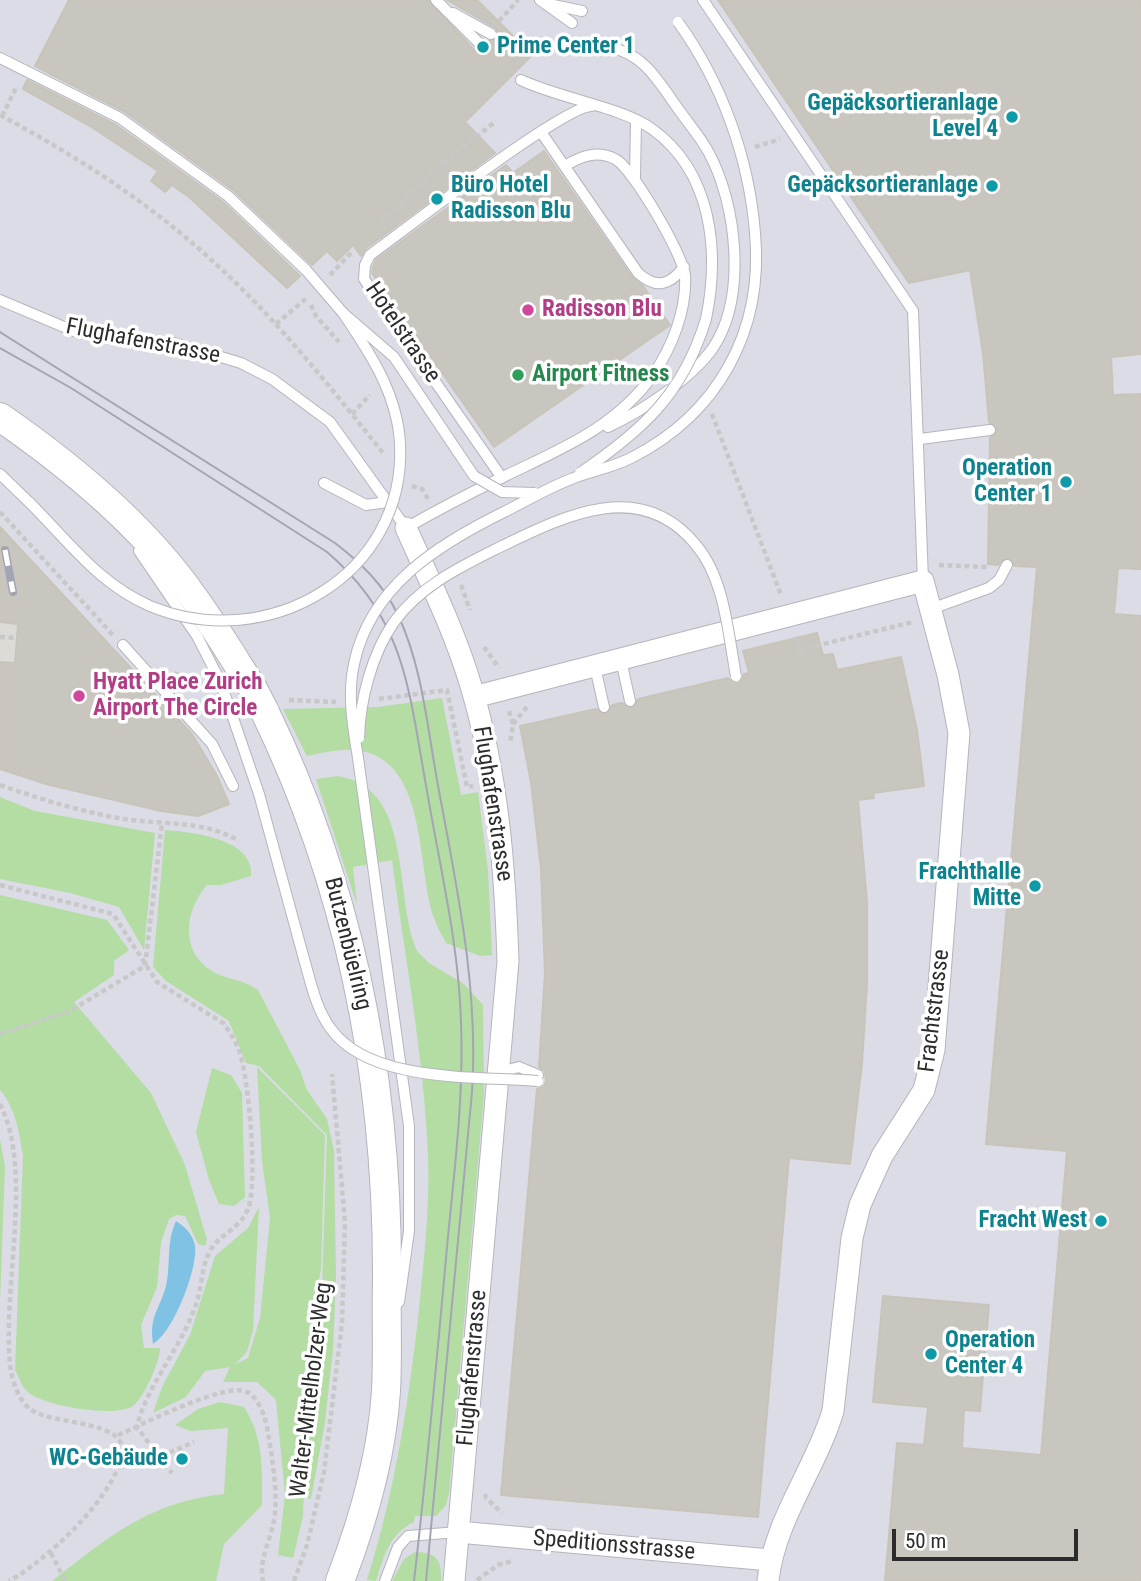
<!DOCTYPE html>
<html>
<head>
<meta charset="utf-8">
<style>
	body { margin:0 }
	#map { position:relative; width:1141px; height:1581px; overflow:hidden; background:#ece8e0; font-family:"Roboto Condensed",sans-serif }
	canvas { display:block }
	.scale { position:absolute; left:892px; top:1529px; width:186px; height:32px; box-sizing:border-box; border:4px solid #2c2c2c; border-top:0; padding-left:9px; font-size:21px; line-height:24px; white-space:nowrap; color:#2c2c2c; -webkit-text-stroke:5px #fff; paint-order:stroke }
</style>
</head>
<body>
<div id="map">
<canvas width="1141" height="1581"></canvas>
<div class="scale">50 m</div>
</div>
<script>
const ctx = document.querySelector('canvas').getContext('2d');
ctx.lineJoin = 'round';
function paint(path, color) {
  ctx.fillStyle = color;
  ctx.fill(path, 'evenodd');
}
function trace(path, color, width, dash) {
  ctx.strokeStyle = color;
  ctx.lineWidth = width;
  ctx.lineCap = dash ? 'butt' : 'round';
  ctx.setLineDash(dash || []);
  ctx.stroke(path);
}
function write(font, color, halo, rows, align = 'center') {
  ctx.font = font + ' "Roboto Condensed",sans-serif';
  ctx.lineWidth = 7;
  ctx.setLineDash([]);
  ctx.textBaseline = 'middle';
  ctx.strokeStyle = halo;
  ctx.fillStyle = color;
  for (const [text, x, y, turn = 0] of rows) {
    ctx.save();
    ctx.translate(x, y);
    ctx.rotate((+turn || 0) * Math.PI / 180);
    ctx.textAlign = isNaN(turn) ? turn : align;
    if (halo) ctx.strokeText(text, 0, 0);
    ctx.fillText(text, 0, 0);
    ctx.restore();
  }
}
const airport = new Path2D(`
	M0,0H1141V1581H0Z`);
const green = new Path2D(`
	M442,698L461,795L478,792L488,870L492,955L480,956L446,943C442,935 437,927 434,918C416,868 429,757 355,750C339,749 322,753 307,756L283,709L378,707Z
	M337,776C415,787 393,898 417,951L429,963L464,984L483,1005L484,1094L449,1493L446,1505L436,1516H415L414,1522C389,1534 384,1556 376,1581L367,1580C395,1491 409,1401 419,1309C424,1258 430,1207 428,1155C424,1057 405,958 392,860L353,867L357,905L316,779Z
	M0,797L35,811L155,833L144,950L119,907L70,893L0,879Z
	M165,830C190,832 255,838 251,876L221,885H207C185,910 179,951 212,971C226,980 244,979 258,990L300,1070L307,1090L327,1119L334,1151L336,1278L333,1349L325,1422L311,1499L307,1498L309,1463L303,1394L322,1288L327,1135L259,1066L246,1063L229,1021L166,981L153,967Z
	M0,895L107,920L129,950L114,961V975L74,1002L151,1093L185,1165L207,1240L205,1246L198,1244L185,1216L176,1215L169,1219L161,1242L157,1287L141,1325L144,1348H160C160,1361 144,1398 133,1406C114,1418 46,1406 29,1393C22,1388 19,1377 15,1370L23,1156C19,1132 16,1109 0,1090Z
	M257,1067L325,1135L321,1268L301,1394L305,1462L303,1516L293,1558L278,1555L285,1495L276,1400L257,1382H223L230,1367L205,1371L186,1397L153,1413L162,1387L190,1335L215,1256L248,1228L259,1207L253,1330L247,1352L234,1365L248,1358L260,1318L270,1218L262,1161Z
	M212,1068L231,1075L242,1093L245,1197L234,1206L219,1204L209,1180L196,1132Z
	M0,1140L5,1166L0,1302Z
	M220,1402L244,1407C264,1438 262,1469 262,1505L224,1544L216,1581H52C110,1536 149,1502 224,1494L228,1428L190,1431L175,1425L198,1409Z
	M415,1552C436,1553 442,1558 441,1581H392L404,1559Z`);
const plaza = new Path2D(`
	M0,622L18,624L15,663L0,662Z`);
const water = new Path2D(`
	M176,1221C185,1227 193,1234 195,1246C198,1269 173,1333 153,1344C149,1316 159,1311 166,1286C171,1265 166,1242 176,1221Z`);
const building = new Path2D(`
	M69,0H428L476,52L483,54L489,49L488,41L497,38V29L447,0H477L532,55L465,122L495,153L365,249L361,256L353,245L337,261L327,251L312,265L233,190L125,112L35,66Z
	M718,0H1141V354L1111,357L1113,395L1141,394V569L1118,568L1114,614L1141,616V1581H885L897,1443L924,1445L928,1407L873,1402L883,1296L989,1305L980,1411L964,1410L962,1448L1041,1455L1067,1151L986,1144L1037,567L1015,566L1007,557L998,565L988,564L990,438L998,430L989,422L983,353L970,270L909,283Z
	M27,80L116,125L223,202L300,276L287,288L189,197L172,185L165,192L151,181L158,171L93,128L23,89Z
	M544,151L632,277L643,286L670,325L494,447L372,273L373,267L376,260L506,165L513,173Z
	M0,527L192,734L217,776L229,804L198,816L161,811L46,784L0,769V662L15,663L18,624L0,622Z
	M817,633L823,655L833,654L837,670L901,657L917,730L924,786L873,793L874,798L858,800L867,902V984L862,1063L850,1164L789,1158L758,1517L501,1495L537,1089L544,1086L546,1081L545,1071L539,1067L545,973L541,869L531,782L520,726L596,709L606,714L612,705L622,703L632,708L638,699L728,678L738,684L744,674L749,673L743,651Z`);
const path = new Path2D(`
	M499,21L518,0
	M0,115C78,157 153,205 218,266C279,322 331,388 383,453
	M2,116L16,88
	M755,147L780,139
	M381,222L428,176L496,121
	M330,275L351,253
	M311,305L316,316L339,342
	M276,324L308,297
	M352,414L370,395
	M712,414L781,595
	M412,486L422,489L428,499
	M0,512L113,635
	M939,565L987,567
	M461,585L470,610
	M0,637L17,638
	M795,637L802,660
	M484,647L499,668
	M799,650L913,622
	M174,673L204,685
	M379,699L447,690L467,787L473,786
	M289,700L336,702
	M509,711L513,724L510,743
	M513,724L527,707
	M0,785C40,799 82,812 124,819C164,825 204,820 239,841
	M0,885L113,914L157,982L223,1023C232,1034 239,1047 242,1061C249,1089 258,1184 248,1209C240,1229 219,1234 210,1251C202,1265 202,1283 198,1298C185,1344 146,1385 137,1427L159,1457L194,1442
	M0,1034L68,1012L145,966L162,823
	M0,1104C35,1172 0,1294 11,1372C14,1385 19,1400 30,1409C52,1426 127,1419 122,1453C116,1496 46,1561 9,1581
	M118,1435C142,1425 226,1381 247,1392C262,1400 267,1424 269,1439C273,1464 277,1489 275,1514C273,1536 258,1558 263,1581
	M159,1457L172,1473
	M485,1494L486,1498L502,1513
	M51,1553L65,1581
	M477,1580L498,1565L512,1561
	M294,1581L307,1545L324,1472L342,1323L345,1222L332,1074`);
const lane = new Path2D(`
	M436,0L482,46
	M540,0L572,23
	M703,0L913,311L923,581
	M549,4L582,11
	M453,13L491,34
	M0,58L120,118L228,196L306,270
	M521,80C558,98 622,107 652,129C712,172 720,251 706,319
	M541,132L638,273C656,289 669,286 684,267
	M635,177L636,121
	M0,300L76,332L105,338L174,343L241,363L272,379L330,422L406,528C439,509 472,492 505,476C561,449 616,427 653,375C672,347 687,310 685,275C683,255 632,167 615,159C597,150 581,156 565,166
	M608,427C642,411 691,379 713,348C747,297 737,205 709,153C701,138 689,124 679,110C660,84 644,53 611,48
	M920,439L990,430
	M0,474L30,503
	M502,478L364,279L365,265L370,255C405,230 563,106 592,106
	M324,483L366,505L388,502
	M139,551L197,636L219,679
	M931,609L989,588L999,580L1007,565
	M123,645L212,744L233,786
	M621,660L630,701
	M595,667L604,707
	M229,706L259,794L304,959
	M358,758L409,1126V1231L399,1302
	M500,1072L519,1067L538,1075
	M385,1581L398,1547L408,1536L458,1532`);
const street = new Path2D(`
	M406,528C429,579 455,632 471,686C498,776 505,868 508,961L454,1581
	M474,697L923,581L948,675L959,733L934,1050L924,1090L882,1156L860,1205L852,1238L833,1411C816,1468 774,1521 768,1581
	M458,1532L770,1560`);
const secondary = new Path2D(`
	M0,417C71,466 144,526 194,598C215,627 233,657 252,687
	M264,710C351,889 388,1082 387,1280C386,1317 388,1354 386,1391C382,1456 363,1521 340,1581`);
const tram = new Path2D(`
	M0,332L335,543C361,563 384,585 398,615C422,666 427,725 437,780C456,884 479,986 472,1092L426,1581
	M0,348L71,388L327,552C407,620 409,694 427,791C440,868 459,945 461,1023C464,1097 454,1173 447,1247C437,1358 427,1470 414,1581`);
const rail = new Path2D(`
	M5,550L13,592`);
const laneBridge = new Path2D(`
	M306,270L343,313L394,357L474,476L502,492L535,493
	M580,473C643,430 683,394 706,319
	M30,503C68,541 99,584 150,606C267,655 407,575 400,443C397,393 370,353 343,313
	M219,679L229,706
	M359,738C360,699 372,654 394,622C421,585 462,566 502,546C564,516 641,477 696,545C725,579 728,634 736,676
	M358,758C353,727 347,695 354,664C370,586 439,544 504,512C526,501 548,488 571,479C591,471 611,468 631,458C718,414 764,331 755,233C749,158 722,83 678,22
	M304,959C311,983 316,1009 331,1029C370,1083 476,1076 538,1081`);
const secondaryBridge = new Path2D(`
	M252,687L264,710`);
const markers = [
	[483,47,7,"#0f9aa8"],
	[1012,117,7,"#0f9aa8"],
	[992,186,7,"#0f9aa8"],
	[437,199,7,"#0f9aa8"],
	[528,310,7,"#d1479c"],
	[518,375,7,"#2e9e5b"],
	[1066,482,7,"#0f9aa8"],
	[79,696,7,"#d1479c"],
	[1035,886,7,"#0f9aa8"],
	[1101,1221,7,"#0f9aa8"],
	[931,1354,7,"#0f9aa8"],
	[182,1459,7,"#0f9aa8"]
];
const cultureNames = [
	["Prime Center 1",497,47,"left"],
	["Gepäcksortieranlage",998,104],
	["Level 4",998,130],
	["Büro Hotel",451,186,"left"],
	["Radisson Blu",451,212,"left"],
	["Gepäcksortieranlage",978,186],
	["Operation",1052,469],
	["Center 1",1052,495],
	["Frachthalle",1021,873],
	["Mitte",1021,899],
	["Fracht West",1087,1221],
	["Operation",945,1341,"left"],
	["Center 4",945,1367,"left"],
	["WC-Gebäude",168,1459]
];
const hotelNames = [
	["Radisson Blu",542,310],
	["Hyatt Place Zurich",93,683],
	["Airport The Circle",93,709]
];
const streetNames = [
	["Hotelstrasse",402,333,56],
	["Flughafenstrasse",143,342,11],
	["Flughafenstrasse",492,804,81],
	["Butzenbüelring",347,944,76],
	["Frachtstrasse",935,1011,-83],
	["Flughafenstrasse",473,1368,-85],
	["Walter-Mittelholzer-Weg",312,1390,-83],
	["Speditionsstrasse",614,1546,5]
];
const leisureNames = [
	["Airport Fitness",532,375]
];
paint(airport, '#dbdce5');
paint(green, '#b3dda3');
paint(plaza, '#dddbd7');
paint(water, '#7fc2e3');
paint(building, '#c8c6be');
trace(building, '#c8c4ba', 2);
trace(lane, '#b4b5be', 12);
trace(street, '#b4b5be', 23);
trace(secondary, '#b4b5be', 30);
trace(path, '#c8c8c8', 4.5, [5, 3.5]);
trace(lane, '#fff', 10);
trace(street, '#fff', 21);
trace(secondary, '#fff', 28);
trace(tram, '#a3a5b4', 2);
trace(rail, '#a3a5b4', 8);
trace(rail, '#fff', 5, [16]);
trace(laneBridge, '#b4b5be', 12, []);
trace(secondaryBridge, '#b4b5be', 30, []);
trace(laneBridge, '#fff', 10);
trace(secondaryBridge, '#fff', 28);
for (const [x, y, r, color] of markers) {
  const dot = new Path2D();
  dot.arc(x, y, r, 0, 2 * Math.PI);
  ctx.fillStyle = color;
  ctx.fill(dot);
  trace(dot, '#fff', 2.5);
}
write('bold 23px', '#0d838f', '#fff', cultureNames, 'right');
write('bold 23px', '#b23c85', '#fff', hotelNames, 'left');
write('23px', '#2c2c2c', '#fff', streetNames);
write('bold 23px', '#27864d', '#fff', leisureNames, 'left');
</script>
</body>
</html>
